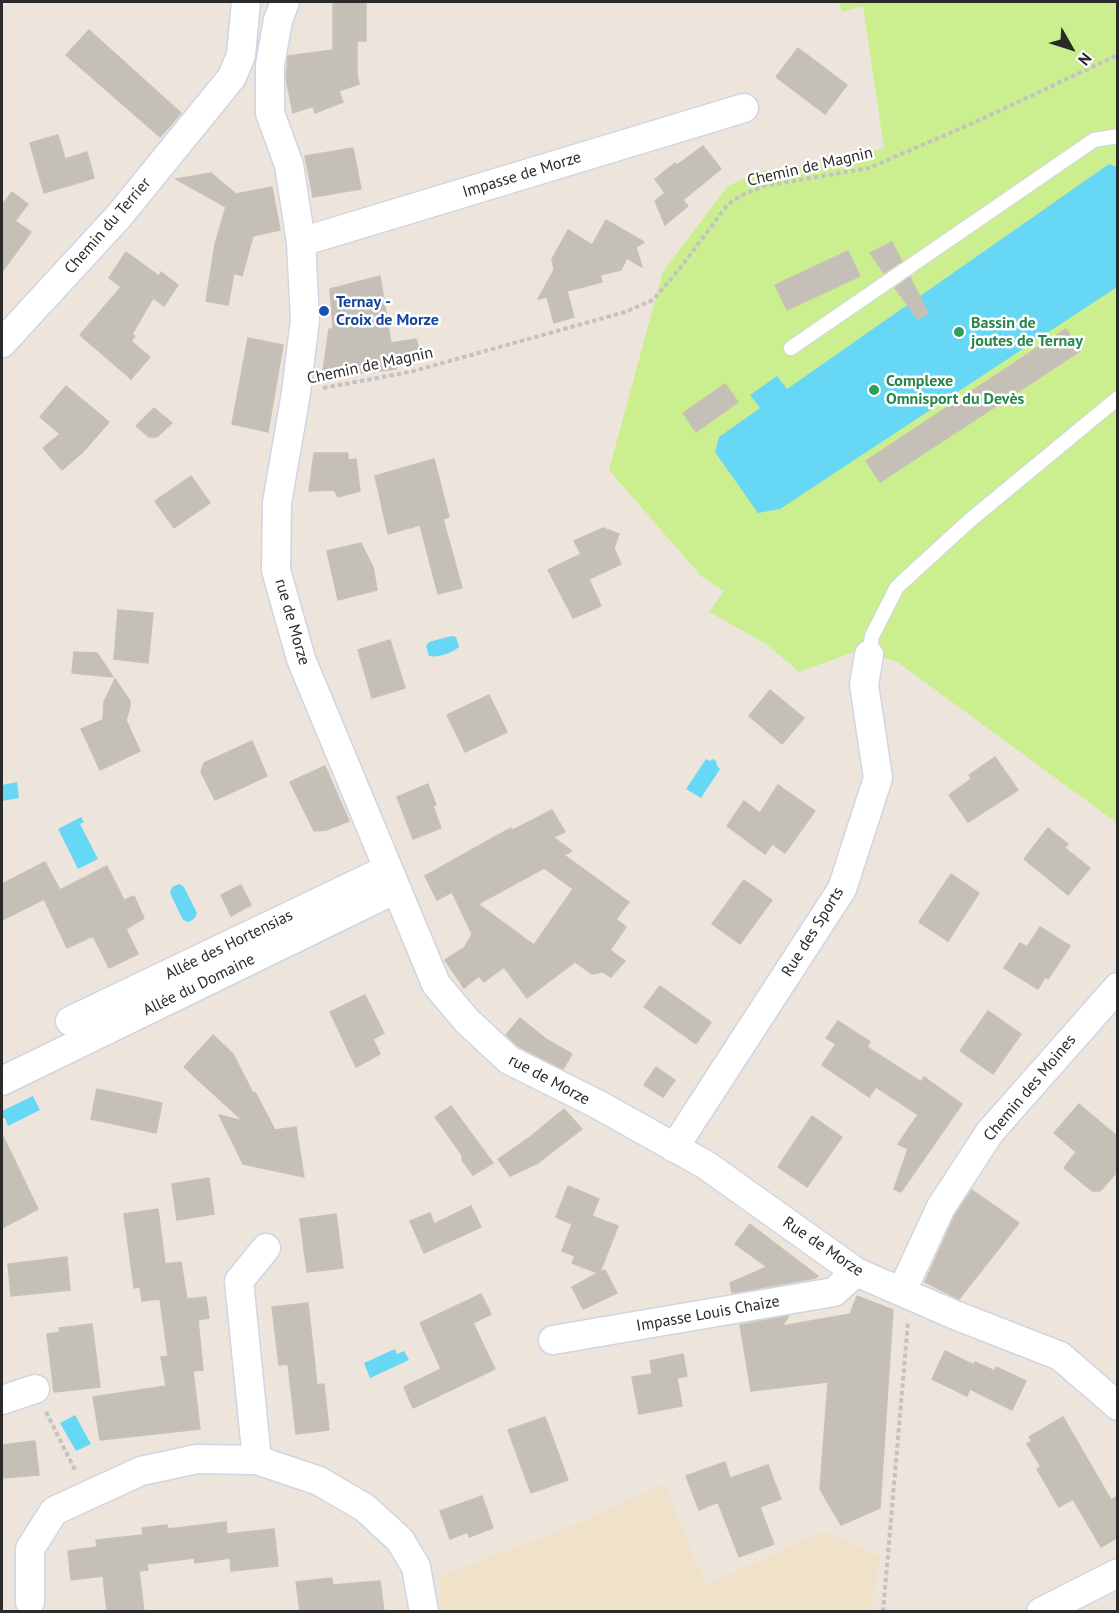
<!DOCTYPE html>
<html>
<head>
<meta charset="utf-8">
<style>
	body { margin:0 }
	#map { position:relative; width:1119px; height:1613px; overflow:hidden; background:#ede4db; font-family:"PT Sans",sans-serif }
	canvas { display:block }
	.frame { position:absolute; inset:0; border:3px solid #2a2a2a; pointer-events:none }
	.north { position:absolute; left:1041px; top:18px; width:60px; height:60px; -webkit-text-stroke:4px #fff; paint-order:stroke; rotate:129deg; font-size:16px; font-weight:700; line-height:24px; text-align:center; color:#2a2a2a }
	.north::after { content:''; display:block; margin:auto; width:21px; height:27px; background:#2a2a2a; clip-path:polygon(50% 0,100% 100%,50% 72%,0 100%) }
</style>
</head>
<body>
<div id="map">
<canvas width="1119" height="1613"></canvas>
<div class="frame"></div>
<div class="north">N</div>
</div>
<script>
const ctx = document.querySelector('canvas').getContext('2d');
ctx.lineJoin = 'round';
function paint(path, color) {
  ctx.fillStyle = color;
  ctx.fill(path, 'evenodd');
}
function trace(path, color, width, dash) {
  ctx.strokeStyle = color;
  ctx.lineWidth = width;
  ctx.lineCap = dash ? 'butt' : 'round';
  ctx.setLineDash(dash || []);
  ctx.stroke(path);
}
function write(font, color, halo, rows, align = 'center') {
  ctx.font = font + ' "PT Sans",sans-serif';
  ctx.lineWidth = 5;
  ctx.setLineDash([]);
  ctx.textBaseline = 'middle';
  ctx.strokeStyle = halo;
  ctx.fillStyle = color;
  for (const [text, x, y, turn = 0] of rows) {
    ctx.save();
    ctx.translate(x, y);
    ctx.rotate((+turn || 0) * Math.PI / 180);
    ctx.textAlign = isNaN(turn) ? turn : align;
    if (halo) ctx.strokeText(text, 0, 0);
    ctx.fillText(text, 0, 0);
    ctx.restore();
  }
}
const education = new Path2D(`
	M664,1484L706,1585L824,1531L880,1557L871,1611H440V1576L570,1527Z`);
const pitch = new Path2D(`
	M839,2H1117V823L896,661L856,651L799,672L765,643L709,612L724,591L701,576L609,470L663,271L728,186L761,171L837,162L884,148L863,6L842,12Z`);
const water = new Path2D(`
	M1109,164L1117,167V287L780,509L758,513L715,452L719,437L760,408L750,395L777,376L787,389Z
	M451,636L456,637L459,647C452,653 438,658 429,656L426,646L429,642Z
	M706,759L710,761L713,759L716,761L717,766L720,769L701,798L686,789Z
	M17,782L19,798L2,801V785Z
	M81,817L84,822L80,824L98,859L78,869L58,829Z
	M179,884L184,887L197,913L195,918L189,922L183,920L170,893L172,887Z
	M33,1096L40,1110L8,1126L5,1118H2V1111Z
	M395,1349L397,1354L404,1351L409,1360L370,1378L364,1363Z
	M75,1415L91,1444L76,1451L60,1423Z`);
const building = new Path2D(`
	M333,2H366V41H357V74L359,84L339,91L343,102L315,113L313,106L293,113L286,78L288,56L333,50Z
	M89,30L181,113L160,137L66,55Z
	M798,48L847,85L825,114L776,77Z
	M58,135L65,159L87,152L94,178L44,193L30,143Z
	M703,146L721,169L683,200L688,206L665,225L655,201L665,193L655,179L675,163L677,165Z
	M353,148L361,189L313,197L305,156Z
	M211,173L236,194L272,187L280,230L253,236L242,276L234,273L228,305L206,301L215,244L226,207L176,179Z
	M12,192L28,204L15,221L31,232L2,272V205Z
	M606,220L644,242L636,247L642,267L627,258L621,270L600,275L602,282L567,291L574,317L554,323L547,297L538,299L554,270L552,259L568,230L592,245Z
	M892,242L902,261L884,273L870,253Z
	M848,251L860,276L787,310L775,285Z
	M126,252L159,276L161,272L178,285L164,306L153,298L132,334L135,336L131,341L150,357L131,379L80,335L121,287L109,278Z
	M380,276L391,343L416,339L422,360L396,367V369L322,378L329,329H333L330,289Z
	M910,277L928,313L918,319L895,288Z
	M1066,329L1080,351L880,482L866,461Z
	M248,338L283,345L268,432L232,424Z
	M725,384L738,402L696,432L683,413Z
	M66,386L109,422L83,452L62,470L43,448L60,434L40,417Z
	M154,408L172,423L157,437H149L136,426Z
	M314,453H348V460L356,459L360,491L338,497L334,490L309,491Z
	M434,459L449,517L443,519L462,588L438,594L420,525L388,534L375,476Z
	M191,476L210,503L174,528L155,501Z
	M603,528L619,534L614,548L621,564L589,579L601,606L573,618L548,570L581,554L574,541Z
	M361,543L373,567L377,590L338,600L327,551Z
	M118,610L153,613L148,663L114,659Z
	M390,640L405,688L372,698L358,650Z
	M74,652L97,653L113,677L72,673Z
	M115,679L130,701V707L126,720L140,751L100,770L81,729L103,720L104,702Z
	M770,690L804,718L782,744L749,716Z
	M489,695L507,732L465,752L447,715Z
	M252,741L267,776L215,800L201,772L204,763Z
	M995,757L1018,790L968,822L949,795L971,779L969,775Z
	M325,766L349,821L326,830L314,831L290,782Z
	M428,784L436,805L433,806L441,828L413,839L397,797Z
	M778,785L815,811L785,853L772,844L765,854L727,826L744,801L760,813Z
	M552,810L565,832L553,837L572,851L564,855L629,902L616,919L626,927L610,950L625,961L611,977L603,972L592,974L575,962L527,998L504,967L484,982L479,976L464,988L445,960L464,948L472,934L452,892L437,900L425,876L511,828L513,830ZM544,868L573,889L534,945L478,904Z
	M1048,828L1068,844L1065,848L1090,868L1068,895L1024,859Z
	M45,862L60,890L107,866L124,900L134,896L144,918L126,929L138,954L109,968L93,936L67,948L44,899L2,920V884Z
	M951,874L979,893L948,941L919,922Z
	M744,880L772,900L740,944L712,924Z
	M241,885L251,905L231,916L221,895Z
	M1040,927L1070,946L1048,979L1045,977L1038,989L1004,968L1020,943L1027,947Z
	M660,986L711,1022L696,1044L644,1007Z
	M365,995L384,1033L373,1039L380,1054L356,1067L330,1012Z
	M988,1011L1021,1034L993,1074L960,1051Z
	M520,1018L546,1039L572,1054L563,1069L518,1046L506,1035Z
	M838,1021L870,1042L867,1047L921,1082L924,1077L962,1104L901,1192L894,1189L908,1149L898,1144L918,1115L876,1087L869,1097L822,1065L836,1044L826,1038Z
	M213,1035L233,1054L253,1093L255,1092L275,1130L296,1127L304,1177L243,1164L219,1115L243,1121L184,1067Z
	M656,1067L675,1080L663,1097L644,1085Z
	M97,1089L162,1103L156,1133L91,1119Z
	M1079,1104L1118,1137V1171L1100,1191H1092L1064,1168L1076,1152L1054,1133Z
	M451,1106L493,1163L473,1175L462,1160V1155L435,1117Z
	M564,1109L582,1129L538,1163L510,1176L498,1159L530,1137Z
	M812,1116L842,1137L807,1187L778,1167Z
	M2,1134L38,1209L2,1228Z
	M209,1178L214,1214L177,1220L172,1184Z
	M568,1186L599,1199L592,1216L618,1226L600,1272L605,1270L617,1293L583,1309L572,1287L598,1273L572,1263L575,1256L562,1251L572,1224L556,1217Z
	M972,1190L1019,1223L959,1299L925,1282L955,1215Z
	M471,1206L481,1227L424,1253L410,1221L430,1213L434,1224Z
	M158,1209L165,1264L181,1262L187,1299L206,1297L209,1318L198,1320L203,1370L193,1371L200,1429L100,1440L93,1397L166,1386L161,1357L168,1356L160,1299L142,1301L140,1287L134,1288L124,1214Z
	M336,1214L343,1268L307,1272L300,1219Z
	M750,1224L818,1276L816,1278L732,1293L730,1283L767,1267L735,1244Z
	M67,1257L70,1290L11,1296L8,1264Z
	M481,1294L491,1314L473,1323L495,1369L413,1408L404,1387L441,1369L420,1323Z
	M857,1296L893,1310L880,1508L841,1525L820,1489L828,1382L751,1391L740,1325L789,1316L782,1326L850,1314Z
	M308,1303L317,1385L324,1384L329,1430L296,1434L288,1364L279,1365L272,1307Z
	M92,1324L100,1387L54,1392L47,1334L60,1332L59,1328Z
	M945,1351L974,1365L975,1362L995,1371L996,1367L1026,1381L1012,1410L970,1389L967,1396L932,1379Z
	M683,1354L687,1376L677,1378L682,1406L639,1414L632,1377L652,1374L650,1361Z
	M545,1417L568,1480L531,1493L508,1430Z
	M1063,1417L1111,1500L1118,1496V1537L1101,1547L1073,1499L1059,1507L1037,1469L1041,1467L1027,1444L1032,1441L1029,1437Z
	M35,1441L39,1475L2,1478V1445Z
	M725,1462L730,1478L768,1465L781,1499L760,1507L774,1544L739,1557L718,1502L699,1510L686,1476Z
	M482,1496L493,1528L469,1537L468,1532L450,1539L440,1511Z
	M226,1522L227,1534L274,1529L278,1566L231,1571L230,1558L195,1563L194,1558L147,1564L148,1570L139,1571L144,1611H107L103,1576L71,1580L68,1551L97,1547L96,1540L143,1535L142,1528L167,1525L168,1529Z
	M332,1578L333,1585L380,1581L384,1611H300L296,1582Z`);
const path = new Path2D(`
	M323,388L410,372L625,312L653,300L680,268L728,204L742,195L764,186L869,168L973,123L1118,55
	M46,1412L76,1472
	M883,1612L908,1322`);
const service = new Path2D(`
	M791,348L1094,140L1118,136
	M869,655L872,636L897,587L969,521L1118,398`);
const minor = new Path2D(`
	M285,2L278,20L270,65V113L289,165L301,242L305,320L296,393L277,503L276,570L301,659L436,984L467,1021L509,1060L599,1105L706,1165L856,1272L955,1315L1060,1356L1118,1406
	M301,242L744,108
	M2,343L119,216L232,77L241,55L246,2
	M70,1021L388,869
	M2,1081L396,889
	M674,1148L842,889L878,778L864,685L869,655
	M902,1291L941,1207L990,1132L1118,987
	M553,1340L834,1292L856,1272
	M2,1400L35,1389
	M257,1460L239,1281L266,1248
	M30,1602V1549L54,1511L141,1471L197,1459L257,1460L319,1481L365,1508L400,1540L416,1567L424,1612
	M1041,1612L1118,1573`);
const markers = [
	[324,311,6,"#1a4fb4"],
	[959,332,6,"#2e9e5b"],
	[874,390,6,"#2e9e5b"]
];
const streetNames = [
	["Chemin de Magnin",810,167,-13],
	["Impasse de Morze",522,175,-17],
	["Chemin du Terrier",108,226,-49],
	["Chemin de Magnin",370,366,-12],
	["rue de Morze",292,622,74],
	["Rue des Sports",813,932,-58],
	["Allée des Hortensias",229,945,-26],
	["Allée du Domaine",199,985,-26],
	["rue de Morze",549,1080,28],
	["Chemin des Moines",1030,1088,-50],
	["Rue de Morze",823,1247,34],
	["Impasse Louis Chaize",708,1314,-10]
];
const transitNames = [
	["Ternay -",336,302],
	["Croix de Morze",336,320]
];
const leisureNames = [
	["Bassin de",971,323],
	["joutes de Ternay",971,341],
	["Complexe",886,381],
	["Omnisport du Devès",886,399]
];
paint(education, '#f0e1c9');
paint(pitch, '#cbef8f');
paint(water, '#67d7f6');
paint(building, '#c4bfb7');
trace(building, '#c9c1b5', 1.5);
trace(service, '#d0d5e4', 16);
trace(minor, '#d0d5e4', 31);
trace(path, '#c3c3c3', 4, [4.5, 3]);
trace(service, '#fff', 14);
trace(minor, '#fff', 28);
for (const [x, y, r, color] of markers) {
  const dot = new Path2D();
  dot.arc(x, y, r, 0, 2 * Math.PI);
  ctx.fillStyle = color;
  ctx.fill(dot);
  trace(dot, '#fff', 2);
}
write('16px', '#2a2a2a', '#fff', streetNames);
write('bold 16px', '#164399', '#fff', transitNames, 'left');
write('bold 16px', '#27864d', '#fff', leisureNames, 'left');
</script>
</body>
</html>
